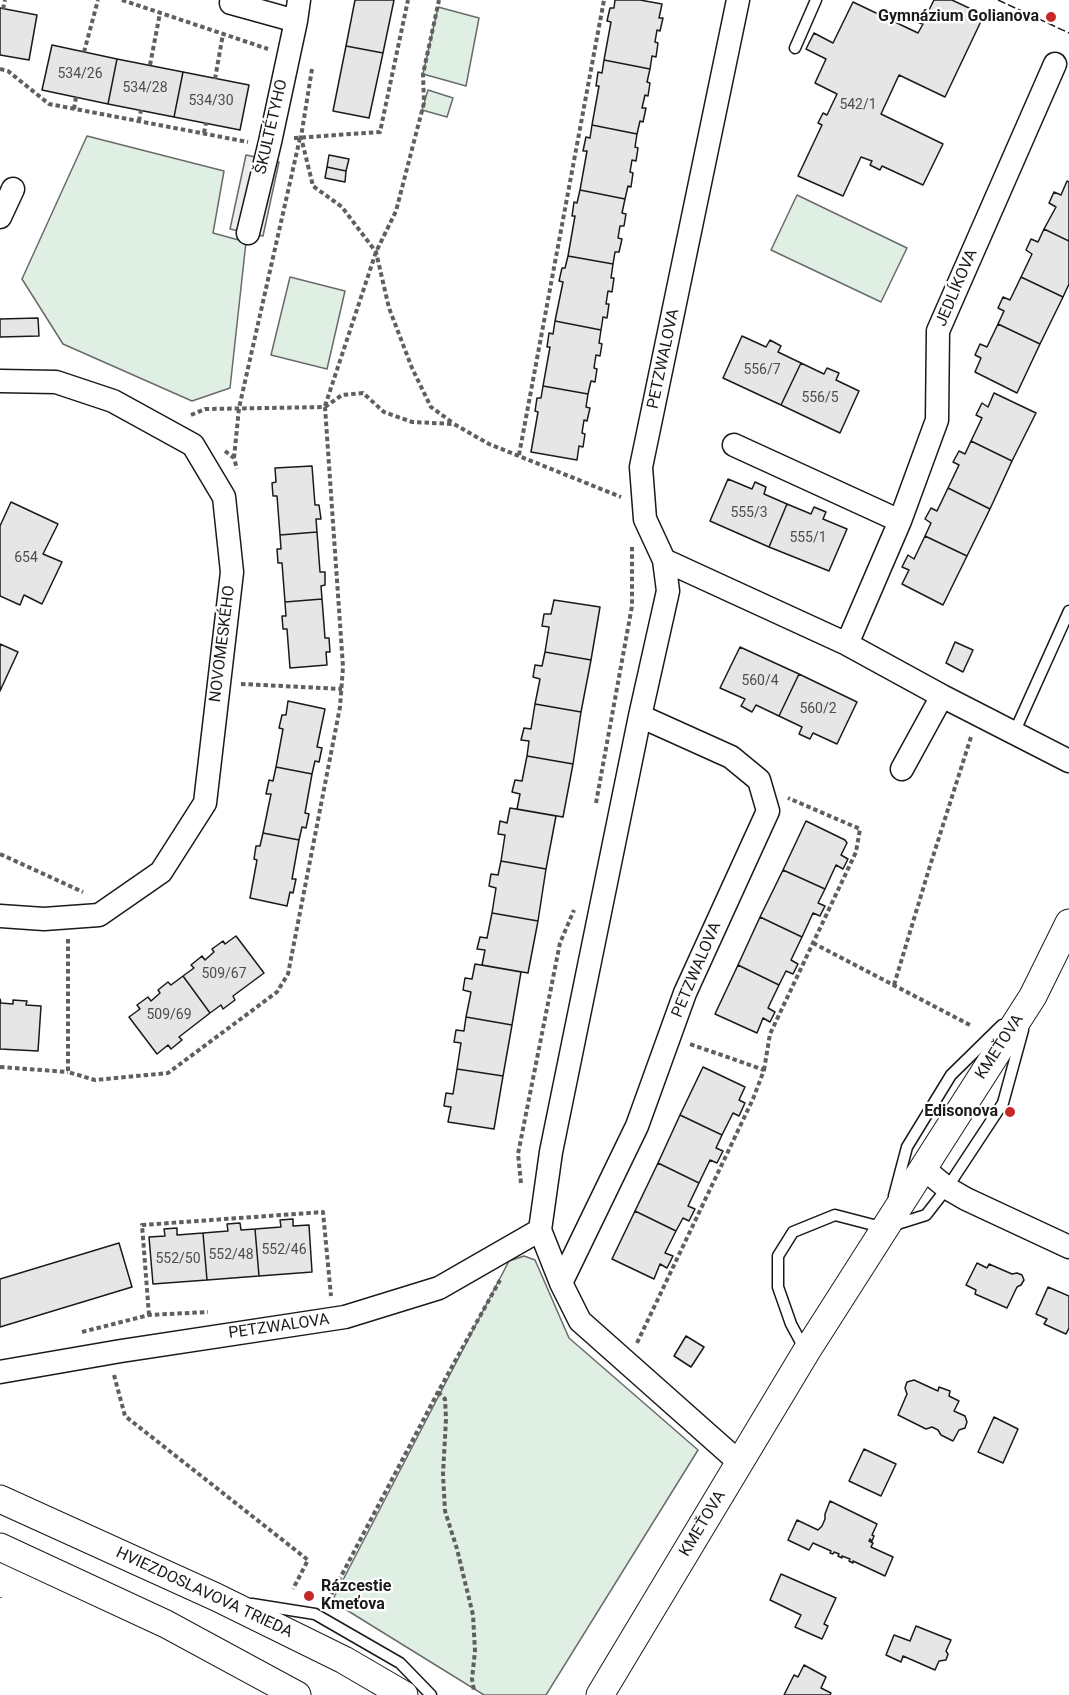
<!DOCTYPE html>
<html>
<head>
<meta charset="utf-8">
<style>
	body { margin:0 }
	canvas { display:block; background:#fff }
</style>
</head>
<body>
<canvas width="1069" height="1695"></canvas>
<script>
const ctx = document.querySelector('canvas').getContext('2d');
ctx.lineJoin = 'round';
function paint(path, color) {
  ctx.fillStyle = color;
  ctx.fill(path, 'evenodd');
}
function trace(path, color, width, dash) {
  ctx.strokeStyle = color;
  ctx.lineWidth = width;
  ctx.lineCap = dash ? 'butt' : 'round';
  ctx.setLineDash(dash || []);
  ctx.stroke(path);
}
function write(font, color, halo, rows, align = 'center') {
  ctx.font = font + ' Roboto,sans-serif';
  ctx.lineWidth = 4.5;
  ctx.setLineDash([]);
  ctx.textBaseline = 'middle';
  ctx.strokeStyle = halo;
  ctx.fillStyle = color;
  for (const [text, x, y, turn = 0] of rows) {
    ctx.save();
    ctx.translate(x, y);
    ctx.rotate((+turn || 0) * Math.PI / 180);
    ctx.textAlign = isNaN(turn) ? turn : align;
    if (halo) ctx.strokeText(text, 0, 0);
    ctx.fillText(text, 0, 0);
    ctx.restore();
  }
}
const green = new Path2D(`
	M438,7L479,18L466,86L423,74Z
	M428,90L453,98L447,117L422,110Z
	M87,136L224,171L213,233L246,242L230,388L192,401L63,344L22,279Z
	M797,195L907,248L881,302L771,250Z
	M290,277L345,291L327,369L271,355Z
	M524,1256L535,1260L569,1338L698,1450L546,1695H484L332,1601L509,1261Z`);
const parking = new Path2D(`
	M246,155L279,162L263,236L230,229Z`);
const building = new Path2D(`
	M355,0H394L383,53L346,46Z
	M615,0H640L662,4L659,18H663L660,31L657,30L655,42L658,43L656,57L652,56L650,69L604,60L611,22L607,21L610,8H614Z
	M934,0H952L984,15L945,97L899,75L881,114L943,144L923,185L882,166L880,170L870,165L872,161L861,157L843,196L798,176L822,125L818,123L823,113L827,115L837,94L815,83L826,59L806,49L814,33L833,43L853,2L918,33L923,24L919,23L924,12L927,14Z
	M0,8L37,15L29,60L0,55Z
	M52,45L117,59L108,104L42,90Z
	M346,46L383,53L369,118L333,111Z
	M117,59L183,72L174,117L108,104Z
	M604,60L650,69L647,82L650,83L648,96L645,95L642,108H646L643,122L640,121L637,134L592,125L599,86H596L598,72L602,73Z
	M183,72L249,85L240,130L174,117Z
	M592,125L637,134L635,147L638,148L636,161L632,160L630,172L633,173L631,187L628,186L625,199L580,190L587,151H583L586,137L590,138Z
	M329,155L349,159L346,171L327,167Z
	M327,167L346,171L345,182L325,178Z
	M1067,181L1069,182V241L1044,229L1056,207L1049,203L1054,192L1061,195Z
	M580,190L625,199L622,213L626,214L624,226H620L618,238L622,239L619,252H615L613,264L568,256L575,216H572L574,202L577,203Z
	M1044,229L1069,241V284L1063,297L1021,277L1032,254L1026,250L1031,239L1038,242Z
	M568,256L613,264L611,278H614L612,292L608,291L606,304H609L607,318L603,317L601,330L555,321L563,282L559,281L562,268H565Z
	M1021,277L1063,297L1040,344L998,324L1004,311L998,308L1003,297L1010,300Z
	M38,318L39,336L0,337V319Z
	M555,321L601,330L599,343L602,344L600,356L596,355L594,368L597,369L595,382L591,381L588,394L543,386L550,347H547L549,333L553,334Z
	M998,324L1040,344L1017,393L975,372L981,358L975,355L980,344L987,347Z
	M742,336L766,347L770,340L781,346L778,352L801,363L781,405L723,378Z
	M801,363L824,374L827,368L839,373L836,380L859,391L840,433L781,405Z
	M543,386L588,394L586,407L590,408L587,421L584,420L582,433L585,434L583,447L579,446L577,460L531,452L538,412L535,411L537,398H541Z
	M994,393L1036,413L1012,461L971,441L982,418L976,415L982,403L988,407Z
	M971,441L1012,461L990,509L948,488L959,465L953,462L959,451L965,454Z
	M312,466L315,505H319L321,519H316L317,532L280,535L277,496H273L272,483L276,482L275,468Z
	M728,479L752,489L755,482L766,487L764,494L787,504L769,547L710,521Z
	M948,488L990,509L967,556L925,536L931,523L925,519L931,508L937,511Z
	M11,502L58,524L43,554L62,562L42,604L24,595L20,605L0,596V526Z
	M787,504L811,514L814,507L826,512L823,519L847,529L829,571L769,547Z
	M317,532L320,572H325V585L321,586L322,599L285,602L282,563H278L277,549H281L280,535Z
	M925,536L967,556L943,605L902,584L909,570L902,567L908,555L914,559Z
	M322,599L325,638H329L330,652H326L327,665L290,668L287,629H283L282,616H286L285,602Z
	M554,600L600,607L591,660L545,652L549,627L542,626L544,614H551Z
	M955,642L973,650L963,672L946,663Z
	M0,644L18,652L0,691Z
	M740,647L799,674L779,716L756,705L752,712L741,706L745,699L720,688Z
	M545,652L591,660L581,712L535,704L540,679L533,677L535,665L542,666Z
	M799,674L857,702L837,744L813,733L810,739L799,734L802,727L779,716Z
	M288,701L325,709L317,747L322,748L319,762L315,761L312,774L276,767L283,729L279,728L282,715H286Z
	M535,704L581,712L573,764L527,756L529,741L521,740L524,728L531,729Z
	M527,756L573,764L563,817L517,809L520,794L512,792L515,780L522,781Z
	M276,767L312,774L305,813L309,814L306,828L302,827L299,840L263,833L271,794H266L269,780L273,781Z
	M510,808L556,816L546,869L501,861L505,835L498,834L500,821L507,823Z
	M806,821L845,840L847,843L841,855L848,859L843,869L836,865L825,889L783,870Z
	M263,833L299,840L292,879H296L293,893L290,892L287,906L250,898L257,860L254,859L256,846H260Z
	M501,861L546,869L538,921L492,913L496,888L489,886L491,874L498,875Z
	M783,870L825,889L818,903L825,906L820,916L813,913L802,937L760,917Z
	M492,913L538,921L528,973L482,965L485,950L477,949L480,937L487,938Z
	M760,917L802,937L791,960L798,964L793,974L786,971L779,985L738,965Z
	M236,936L264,973L233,996L235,1000L223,1009L221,1005L210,1013L183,976L194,968L191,965L202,956L205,960L214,952L212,949L223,941L225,944Z
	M475,964L521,972L512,1025L466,1017L471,992L463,990L465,978L472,979Z
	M738,965L779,985L768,1008L775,1012L770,1022L763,1018L757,1033L715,1014Z
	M183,976L210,1013L179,1037L182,1040L171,1049L168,1045L157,1054L129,1017L140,1009L137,1005L148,997L151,1001L160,993L158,990L168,982L171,985Z
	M0,999L1,1003L13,1004V1000L27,1001L26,1005L41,1006L38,1051L0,1049Z
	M466,1017L512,1025L503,1076L457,1069L461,1043L454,1042L456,1030L464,1031Z
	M703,1067L745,1087L739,1100L745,1103L739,1116L733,1113L722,1135L680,1115Z
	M457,1069L503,1076L494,1129L448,1122L451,1107L444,1106L446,1093L453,1094Z
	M680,1115L722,1135L716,1148L723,1151L717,1163L710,1160L699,1183L658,1163Z
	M658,1163L699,1183L688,1206L695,1209L689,1221L683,1218L676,1231L635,1211Z
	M635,1211L676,1231L665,1253L673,1256L667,1268L660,1264L654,1279L612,1259Z
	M293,1219V1226L309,1225L312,1272L259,1276L255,1229L281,1227L280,1220Z
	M240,1223L241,1230L255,1229L259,1276L207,1280L203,1233L228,1231L227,1224Z
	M177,1228V1235L203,1233L207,1280L153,1284L149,1237L165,1236L164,1229Z
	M119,1243L132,1287L0,1327V1279Z
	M977,1263L987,1268L989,1264L1012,1274L1017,1273L1022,1275L1024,1280L1021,1285L1017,1287L1007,1308L975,1294L976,1290L966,1285Z
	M1048,1287L1069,1296V1328L1066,1334L1044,1324L1047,1319L1036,1314Z
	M686,1336L704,1347L691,1367L674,1356Z
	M914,1380L938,1391L939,1387L950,1391L949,1396L959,1401L954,1411L965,1416L967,1422L965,1428L959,1430L953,1441L941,1435L938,1430L932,1427L926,1429L898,1415L907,1394L905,1388L907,1382Z
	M994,1417L1018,1429L1003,1463L978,1452Z
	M864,1449L896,1464L881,1496L849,1481Z
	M830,1501L877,1524L872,1535L874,1536L872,1541L870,1539L869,1541L873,1543L871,1547L893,1557L885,1576L853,1561V1563L849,1561L850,1559L842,1556V1558L838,1556L839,1554L834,1552L833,1554L830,1553L831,1551L813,1543L809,1550L788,1540L797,1520L818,1530L822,1526L825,1519V1514Z
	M781,1574L836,1598L824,1624L828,1626L822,1639L795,1627L801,1615L770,1600Z
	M916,1626L951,1640L946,1651L948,1654L946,1660L939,1661L935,1670L903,1656L901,1662L886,1655L894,1635L910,1641Z
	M804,1665L826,1677L821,1688L831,1693L830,1695H784L794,1675L798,1677Z`);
const path = new Path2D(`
	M122,0L268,49
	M3,9L5,0
	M84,52L98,0
	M150,65L160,13
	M0,69L8,71L49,104L248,142
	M312,69L301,137L313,186L342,207L376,252L389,308L412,368L431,407L453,423
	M215,79L223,34
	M74,109L76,97
	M139,121L141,110
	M204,133L206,123
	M294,138L380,132L408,0
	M325,406L376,252L396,211L424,103L423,74L439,0
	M325,407L342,395L363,393L384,412L412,422L454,424L489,444L621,497
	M225,451L234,458L237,469
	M519,455L604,0
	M234,458L239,408L300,138
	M241,684L342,689
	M596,803L632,606V547
	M0,854L83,892
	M68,939V1072L95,1080L168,1073L277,992L288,974L340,707L343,667L325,407L205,409L191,415
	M813,943L970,1025
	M894,985L929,869L971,737
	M0,1067L68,1072
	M764,1070L770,1034L856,852L860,829L788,798
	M521,1183L518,1154L560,943L574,910
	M149,1315L142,1225L323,1212L331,1296
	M82,1332L149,1315L208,1312
	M637,1343L753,1099L764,1070L690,1044
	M114,1375L125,1416L308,1560L293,1589
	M438,1392L445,1399L446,1419L443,1474L445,1511L457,1549L473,1615L475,1651L472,1679L474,1691
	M0,1598V1597
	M328,1601L438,1392L500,1280`);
const service = new Path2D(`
	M795,48L816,0
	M1014,733L1069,611
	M894,1196L907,1147L951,1075L1002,1025
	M891,1226L926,1215L947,1188L1003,1103L1023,1030
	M805,1350L791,1324L778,1287V1256L793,1232L835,1215L885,1228
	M252,1604L315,1614L400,1663L431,1695`);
const minor = new Path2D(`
	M738,0L641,467L645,519L664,560L668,591L640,716L551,1152L540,1230L561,1283L580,1321L740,1463
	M231,3L296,21L299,0
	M0,217L13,189
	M248,233L270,142L296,21
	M0,381L56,382L113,401L193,445L224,497L232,572L205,803L161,872L99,915L44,919L0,916
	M734,445L900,521
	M664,560L847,644L942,696L1069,761
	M847,644L900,521L937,420L938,331L1055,64
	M902,769L942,696
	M923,1168L947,1188L966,1199L1069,1247
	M561,1283L637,1126L685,993L768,811L759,780L731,757L640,716
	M0,1372L121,1351L345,1317L439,1288L540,1230`);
const tertiary = new Path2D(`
	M0,1499L216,1597L344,1660L404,1695
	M0,1547L166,1624L297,1695
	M600,1695L806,1352L1033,996L1069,923`);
const fence = new Path2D(`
	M998,0L1069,33`);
const markers = [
	[1051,17,6,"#c62828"],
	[1010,1112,6,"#c62828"],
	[309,1596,6,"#c62828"]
];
const numberNames = [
	["534/26",80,74],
	["534/28",145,88],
	["534/30",211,101],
	["542/1",858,105],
	["556/7",762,370],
	["556/5",820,398],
	["555/3",749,513],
	["555/1",808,538],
	["654",26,558],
	["560/4",760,681],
	["560/2",818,709],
	["509/67",224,974],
	["509/69",169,1015],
	["552/46",284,1250],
	["552/48",231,1255],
	["552/50",178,1259]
];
const poiNames = [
	["Gymnázium Golianova",1039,17],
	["Edisonova",998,1112],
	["Rázcestie",321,1587,"left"],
	["Kmeťova",321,1605,"left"]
];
const streetNames = [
	["ŠKULTÉTYHO",272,127,-77],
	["JEDLÍKOVA",957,288,-67],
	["PETZWALOVA",664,359,-78],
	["NOVOMESKÉHO",223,644,-83],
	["PETZWALOVA",697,970,-67],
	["KMEŤOVA",1000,1047,-57],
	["PETZWALOVA",279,1327,-8],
	["KMEŤOVA",703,1524,-59],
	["HVIEZDOSLAVOVA TRIEDA",204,1593,25]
];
paint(green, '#e0efe3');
trace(green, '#6a6a6a', 1.5);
paint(parking, '#ededed');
trace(parking, '#6a6a6a', 1.5);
paint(building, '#e6e6e6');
trace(building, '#1a1a1a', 1.5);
trace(service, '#1a1a1a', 13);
trace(minor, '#1a1a1a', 25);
trace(tertiary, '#1a1a1a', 29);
trace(path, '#5f5f5f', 4, [4.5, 3]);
trace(service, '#fff', 10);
trace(minor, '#fff', 22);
trace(tertiary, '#fff', 27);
trace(fence, '#1a1a1a', 1.5, [8, 3]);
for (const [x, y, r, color] of markers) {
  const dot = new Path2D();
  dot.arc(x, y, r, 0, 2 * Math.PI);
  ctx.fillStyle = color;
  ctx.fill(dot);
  trace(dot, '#fff', 2);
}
write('14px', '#4d4d4d', null, numberNames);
write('bold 16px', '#1a1a1a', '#fff', poiNames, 'right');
write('16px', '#1a1a1a', '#fff', streetNames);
</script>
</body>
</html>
